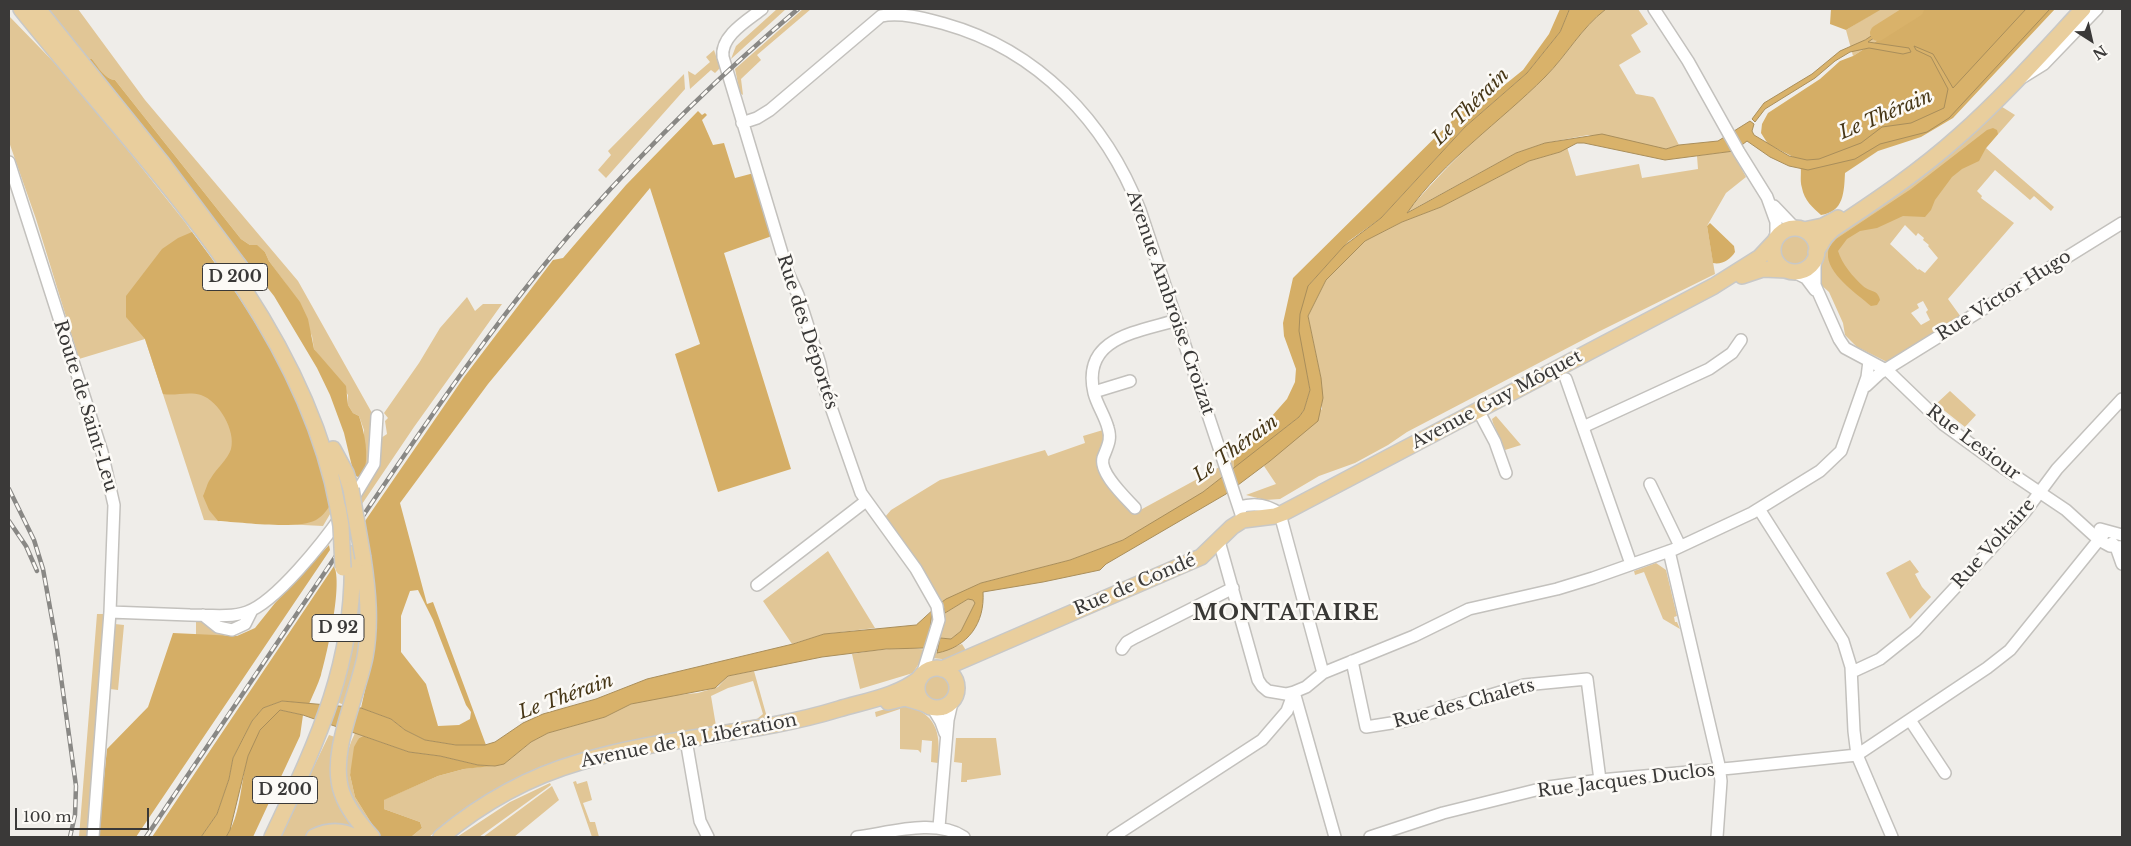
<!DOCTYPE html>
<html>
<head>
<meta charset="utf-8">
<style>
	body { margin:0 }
	#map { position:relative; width:2131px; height:846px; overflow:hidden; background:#efede9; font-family:"Libre Baskerville",serif }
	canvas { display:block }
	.frame { position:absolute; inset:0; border:10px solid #3a3938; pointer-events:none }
	.north { position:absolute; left:2066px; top:15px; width:50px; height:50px; -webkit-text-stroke:4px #fcfaf6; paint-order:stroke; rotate:145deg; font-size:14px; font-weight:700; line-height:20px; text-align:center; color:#3a3938 }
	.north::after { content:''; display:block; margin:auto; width:18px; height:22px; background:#3a3938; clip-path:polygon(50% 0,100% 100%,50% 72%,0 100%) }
	.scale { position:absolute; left:15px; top:808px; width:134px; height:22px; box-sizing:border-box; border:2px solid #3a3938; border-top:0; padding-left:6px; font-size:15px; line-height:18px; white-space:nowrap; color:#3a3938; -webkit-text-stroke:4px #fcfaf6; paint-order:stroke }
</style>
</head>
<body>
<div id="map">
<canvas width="2131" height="846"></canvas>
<div class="frame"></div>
<div class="north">N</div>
<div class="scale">100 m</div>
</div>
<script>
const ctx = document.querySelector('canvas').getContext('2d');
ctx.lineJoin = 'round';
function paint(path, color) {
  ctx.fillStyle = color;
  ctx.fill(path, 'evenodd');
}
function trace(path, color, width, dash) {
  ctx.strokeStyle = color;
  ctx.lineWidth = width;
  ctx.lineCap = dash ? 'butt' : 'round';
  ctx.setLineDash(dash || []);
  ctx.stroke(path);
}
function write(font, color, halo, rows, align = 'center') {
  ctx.font = font + ' "Libre Baskerville",serif';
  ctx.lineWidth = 5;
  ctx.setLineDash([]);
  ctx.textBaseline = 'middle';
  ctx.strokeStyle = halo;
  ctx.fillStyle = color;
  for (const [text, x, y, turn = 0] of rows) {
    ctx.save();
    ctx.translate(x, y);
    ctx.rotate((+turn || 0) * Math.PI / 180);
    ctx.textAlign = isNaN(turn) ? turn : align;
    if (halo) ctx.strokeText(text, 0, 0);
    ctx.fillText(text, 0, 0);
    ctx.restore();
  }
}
const green = new Path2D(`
	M48,9H78L145,100L298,281L372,413L370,465L364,473V430L359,416L353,413L348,405V395L314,349L312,336L286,284L269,261L265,252L257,246L250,245L241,239L115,80C105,79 98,68 92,59L89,62Z
	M777,9H786L731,59L736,46Z
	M803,9H811L757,55L761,60L741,79L743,95L740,93L735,69Z
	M1606,9H1638L1648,24L1631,35L1641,52L1619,65L1636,94L1653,97L1655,99L1679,145L1666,149L1588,135L1545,143L1516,153L1406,213C1432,183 1459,154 1488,128C1507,110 1527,95 1545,77C1567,55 1581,28 1606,9Z
	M1880,9H1912L1905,23L1853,56L1846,30Z
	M9,16L75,84L185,222L240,300L282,371L311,439L333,509L323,526L204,520L145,339L79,359L36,219L9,142Z
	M714,50L720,68L715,73L711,70L690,89L688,71L695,75L710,62L706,57Z
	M684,74L685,89L606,178L598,170L611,155L608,151Z
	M1999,105L2015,115L1986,148L2054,207L2051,211L2034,196L2030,200L1995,170L1977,191L1982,196L1981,198L2014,223L1948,299L1961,317L1887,362L1857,347L1845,335L1843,323L1829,292L1819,283L1817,271L1823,250L1834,239ZM1905,225L1916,236L1918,233L1924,238L1923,240L1929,245L1928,246L1938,258L1925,273L1919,269L1918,270L1890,244ZM1923,301L1928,310L1926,312L1930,320L1921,325L1911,313L1919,308L1917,304Z
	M1567,147L1576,176L1639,164L1642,178L1698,169L1697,156L1732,151L1746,177L1726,193L1707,226L1715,274L1598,332L1407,432L1388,445L1355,463L1319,476L1280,499L1265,500L1246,495L1276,484L1264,466L1322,409L1321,378L1308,316L1326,280L1365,241L1402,222L1441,207L1529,161L1560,152Z
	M1778 250a16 16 0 1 1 32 0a16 16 0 1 1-32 0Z
	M467,297L475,311L483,304H502L414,427L360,507L359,498L378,469L381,438L387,434L385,421L388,418L384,413L419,363L440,328Z
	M1950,391L1976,415L1965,427L1936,404Z
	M1496,416L1521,445L1505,450L1493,423L1492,419Z
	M1103,430V447L1119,499L1133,514L1234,459V469L1195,498L1123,540L1070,560L981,583L942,602L918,563L885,517L891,510L940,480L1045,450L1048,456L1085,443L1083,436Z
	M828,551L875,628L824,634L792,644L763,601Z
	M1910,560L1919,572L1915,574L1922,587L1931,597L1910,619L1886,573Z
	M1656,563L1666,570L1677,616L1674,617L1675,622H1677L1680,629L1663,619L1644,572L1635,575L1634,571Z
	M357,564L365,629L349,707L337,702Z
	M968,599H972L975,603L961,631L951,639L940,638L945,613Z
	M97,614H106L88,837H79Z
	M196,622H203L225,636L196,635Z
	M115,624L124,625L118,690L110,689Z
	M962,644L967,652L951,660L923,657L913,673L860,689L852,654C879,650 911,644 937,653Z
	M754,671L768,721L593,755L452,819L429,837H411L422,828L420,822L384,809L383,800L438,776L464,769L504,764L531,742L548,733L605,717L631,704L665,696L698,693L718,687L728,676ZM753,681L763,714L757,719L716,726L711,696L728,688Z
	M923 688a13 13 0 1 1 26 0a13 13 0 1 1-26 0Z
	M903,704C936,714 941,730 938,763L931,762L932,741L922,740L921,753L918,750L900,749V709L876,717L875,712Z
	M355,733L363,736L359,738L350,775L355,797L380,837H376C348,800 333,779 355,733Z
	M329,735L335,737L334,748L366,837L308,835L305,837H280Z
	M956,738H996L1001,775L967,780V782H961L962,763L954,762Z
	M576,781L577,784L587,781L592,800L583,803L590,822H595L599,837H592L573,782Z
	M550,783L551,785L479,837H457L510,802Z
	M552,786L559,800L514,837H483Z`);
const forest = new Path2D(`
	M1560,9H1570L1560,32L1527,73L1465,127L1381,218L1349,241L1308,286L1307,372L1310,390L1304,410L1299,417L1234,469V459L1287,399L1295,382L1296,369L1284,336L1283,323L1293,278L1471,102L1476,108L1523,70L1549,34Z
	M1831,9H1880V10L1846,30L1830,24Z
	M1912,9H2055L1953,118L1921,137L1878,151L1845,173C1844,192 1844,212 1821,215C1813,208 1804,200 1802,188C1799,178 1803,171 1799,160L1768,144L1761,133L1762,124L1768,113L1820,79L1840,61L1853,56L1905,23Z
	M89,59H92C98,67 105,79 115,80L241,239L250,245H257L265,252L269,261L300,302L308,319L314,349L346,386L348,405L353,413L359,416C365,434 369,455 364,473L358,477L354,475L344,433L330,395L317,368L274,296L89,62Z
	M698,111L702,115L705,113L707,115L702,120L713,145L724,143L735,178L754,173L772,236L724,253L791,469L718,492L675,354L700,344L650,188L488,384L400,503L427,604L433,602L486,745H456L425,740L405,730L391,719L361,708L369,672L365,521L464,377L553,260L563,258L626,185ZM418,590L433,620L466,705L471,712L470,719L459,725L438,726L426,684L401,652V616L410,591Z
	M1993,128L1997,130L1998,134L1986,148L1979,161L1962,169L1952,177L1935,200L1931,210L1925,217L1903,216L1877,228L1860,231L1847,239L1838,251C1842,264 1853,277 1863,286C1869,292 1878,289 1880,300L1877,305L1871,306C1857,294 1826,273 1828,253C1828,247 1833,243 1836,239L1911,189L1987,130Z
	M1710,223L1734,246L1735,252C1731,259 1722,265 1713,263L1707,226Z
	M192,232C236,290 279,353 305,422C315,448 323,476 331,503C328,509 323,516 316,520C298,530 240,522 218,521L209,510L203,496C206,490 207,483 211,478C216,469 228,459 231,449C236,431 219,401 201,395C188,391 176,396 163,394L145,339L126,317V296L162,249L178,238Z
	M329,545L330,550L136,837H98L107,749L148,707L173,633L237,636L255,628L275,603Z
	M334,566C343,584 327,654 321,675C318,685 313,694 309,704L282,701L263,708L252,721L233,758L229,779L217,814L201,837H152Z
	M280,710L303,715L300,736L253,837H226C247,806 237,760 261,729C266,722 274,716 280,710Z
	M363,736L409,752L440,756L478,765L492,766L464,769L438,776L384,800V809L420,822L422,828L411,837H380L355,797L350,775L354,747L359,738Z`);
const water = new Path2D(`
	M1570,9H1606C1581,28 1567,55 1545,77C1500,122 1444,160 1407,213L1516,153L1545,143L1602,134L1666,149L1679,145L1718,141L1750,121L1754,124L1752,131L1754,135L1789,156L1807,160L1819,159L1861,143L1882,127L1911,123L1944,108L1948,89L1931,57L1916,50L1914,46L1933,54L1953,88L2026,9H2050L1949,118L1927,132L1880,144L1855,159L1808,170L1789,166L1770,157L1747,141L1734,151L1665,160L1584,143H1577L1560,152L1529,161L1441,207L1402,222L1365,241L1326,280L1308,316L1321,378L1323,398L1318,421L1270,461L1226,494L1106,564L1100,570L1043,582L983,592C985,623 968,647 937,653L940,638L951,639L961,631L975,603L973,600L968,599L945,613L942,602L946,599L981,583L1070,560L1123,540L1203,492L1299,417L1304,410L1310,390L1299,331L1300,314L1308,286L1344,246L1381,218L1465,127L1527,73L1560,32Z
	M1896,20L1897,22L1868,42L1909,48L1911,52L1903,54L1869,48L1850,52L1835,61L1815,78L1765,109L1755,122L1752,119L1764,103L1812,74L1840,51L1865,40Z
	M932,611L930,630L924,648L886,649L822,657L728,676L715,688L631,704L605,717L548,733L531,742L504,764L495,766L478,765L440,756L409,752L303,715L280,710L260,730L248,756L230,830L226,837H201L217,814L229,779L233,758L252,721L263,708L282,701L361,708L391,719L405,730L425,740L456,745H485L495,742L523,723L543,714L596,699L647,679L793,644L824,634L916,625Z`);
const river = new Path2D(`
	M1878,33L1916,9`);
const minor = new Path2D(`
	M762,9C748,20 720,36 723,57L788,273L798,295L820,364L825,390L861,493L916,569L937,606L939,620L922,675
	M1654,9L1688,61L1739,152L1767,197L1776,222V238
	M2023,77L2044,64L2097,9
	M742,123L757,118L770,110L881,16C902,12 926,19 945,24C1038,50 1106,122 1140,210L1243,520
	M9,162L102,452L114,505L110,612L93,837
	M1774,206L1795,228
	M1815,257V285L1839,339L1845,348L1888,371L1943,424L2005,469L2066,510L2099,540L2110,546L2122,547
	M1794,272L1806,278L1815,290
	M1566,379L1631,564
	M1866,386L1880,373L2122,223
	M1094,392L1130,381
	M1478,410L1495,442L1506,473
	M1583,427L1709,369L1732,353L1741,340
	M1650,484L1680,546
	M351,502L374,464L377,416
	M1239,507C1253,503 1268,504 1280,514L1323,673
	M1135,508C1125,497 1099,473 1103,458C1107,447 1112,440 1108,428C1105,416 1097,405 1094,393C1081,337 1138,332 1177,320
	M1759,509L1843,641L1851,667L1854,731L1857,755L1892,837
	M2100,529L2122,535
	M1219,541L1258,680L1262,686L1268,691L1286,694L1294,692L1306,687L1323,673L1414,636L1469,609L1557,589L1593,578L1675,549L1752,513L1820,471L1841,451L1867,377L1869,361
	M2112,543L2116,547L2122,564
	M1669,551L1719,765L1721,781L1717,837
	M757,585L866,501
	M110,612C137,613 163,614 190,615C208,615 230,618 247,612C276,602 324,541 342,515
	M203,615L218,627L232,630L245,624L252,610
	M1122,649L1127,642L1136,637L1233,588
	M1352,661L1366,727L1404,721L1524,685L1587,679L1600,780
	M1852,672L1880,659L1915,631L2025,512L2057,469L2122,399
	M1294,692L1335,837
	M932,707L941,722L945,733
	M1910,720L1945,773
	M686,740L700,821L708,837
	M939,827L948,720L953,698
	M857,837C889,833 935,818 964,837
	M1113,837L1262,740L1287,711L1294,692
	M1370,837L1443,813L1548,787L1600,780L1733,768L1857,755L1987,668L2010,650L2106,531`);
const major = new Path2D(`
	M21,9C140,158 302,313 338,508
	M38,9L162,163L243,271
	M1773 250a22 22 0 1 1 44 0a22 22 0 1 1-44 0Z
	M1804,230L1823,226L1838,218
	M1816,252L1825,237L1833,229C1877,200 1920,171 1959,136C2003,97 2043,52 2083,9
	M1742,276L1763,269L1786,270
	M333,449L346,473L351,489
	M363,558C368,591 371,624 365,657C357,697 328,754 342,793C348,810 360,824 372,837
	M917 688a20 20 0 1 1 40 0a20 20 0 1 1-40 0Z
	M942,669L1201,557L1232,527L1243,520L1275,516L1283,513L1714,286L1760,257L1774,242
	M888,702L905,698L925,704
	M272,837C317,742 356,662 352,554
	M314,837C328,830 342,830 355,837
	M441,837C482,803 528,777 580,762C664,736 755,735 839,709C866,701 898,696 920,678`);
const rail = new Path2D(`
	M9,489L34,540L43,569L56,641L76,786L75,815L70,837
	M9,521L26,546L37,571
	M146,837C220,727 294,617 369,507C437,407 505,307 585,217C652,142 722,73 798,9`);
const majorBridge = new Path2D(`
	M351,489L363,558
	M338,508L341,526L343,568`);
const shields = [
	[235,277,65],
	[338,628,52],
	[285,790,65]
];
const shieldNames = [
	["D 200",235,277],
	["D 92",338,628],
	["D 200",285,790]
];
const streetNames = [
	["Rue Victor Hugo",2004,296,-32],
	["Avenue Ambroise Croizat",1170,303,71],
	["Rue des Déportés",807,332,72],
	["Avenue Guy Môquet",1497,400,-28],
	["Route de Saint-Leu",85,406,73],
	["Rue Lesiour",1973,443,37],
	["Rue Voltaire",1994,544,-48],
	["Rue de Condé",1135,585,-23],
	["Rue des Chalets",1464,704,-15],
	["Avenue de la Libération",689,741,-11],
	["Rue Jacques Duclos",1626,781,-7]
];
const waterNames = [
	["Le Thérain",1471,107,-45],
	["Le Thérain",1886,115,-23],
	["Le Thérain",1236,449,-36],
	["Le Thérain",566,697,-20]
];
const districtNames = [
	["MONTATAIRE",1286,614]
];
paint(green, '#e1c696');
paint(forest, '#d5ae66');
paint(water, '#d9b26a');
trace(water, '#a98e5b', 1);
trace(river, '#d9b26a', 16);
trace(minor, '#c3c1bd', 14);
trace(major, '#c8c8c7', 18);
trace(minor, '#fff', 11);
trace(major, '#e9ce9d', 15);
trace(rail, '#898885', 4.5);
trace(rail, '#fcfaf6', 2.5, [8]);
trace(majorBridge, '#c8c8c7', 18, []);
trace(majorBridge, '#e9ce9d', 15);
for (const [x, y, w] of shields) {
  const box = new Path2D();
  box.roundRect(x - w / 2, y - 13.5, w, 27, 4);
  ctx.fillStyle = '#fcfaf6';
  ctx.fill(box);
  trace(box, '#3a3938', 1);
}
write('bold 16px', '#3a3938', null, shieldNames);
write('18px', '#3a3938', '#fcfaf6', streetNames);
write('italic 19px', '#473717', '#fcfaf6', waterNames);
ctx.letterSpacing = '1px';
write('bold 22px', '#393835', '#fcfaf6', districtNames);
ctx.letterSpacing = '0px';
</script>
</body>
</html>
